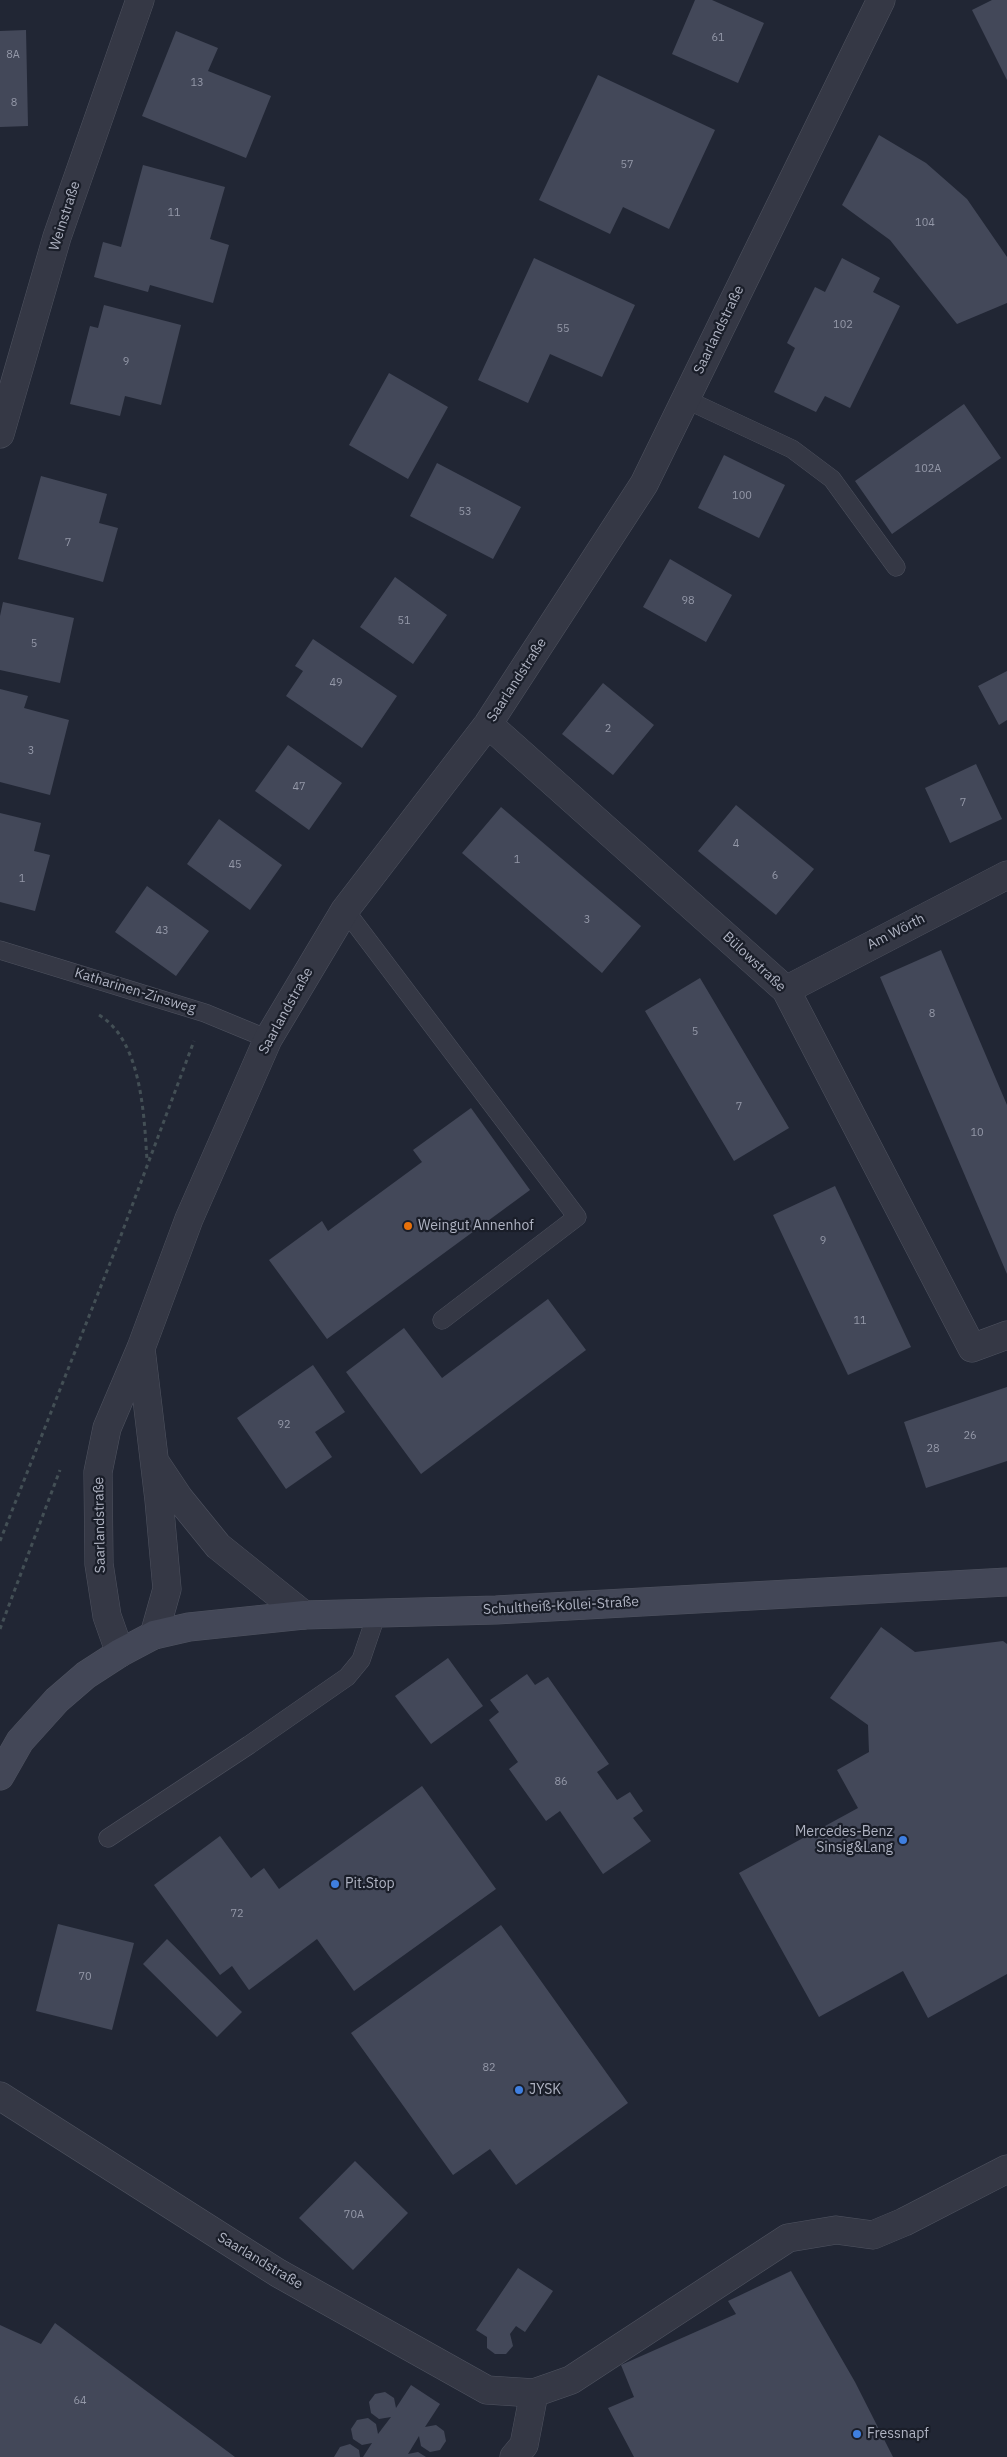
<!DOCTYPE html>
<html>
<head>
<meta charset="utf-8">
<style>
	body { margin:0 }
	canvas { display:block; background:#212634 }
</style>
</head>
<body>
<canvas width="1007" height="2457"></canvas>
<script>
const ctx = document.querySelector('canvas').getContext('2d');
ctx.lineJoin = 'round';
function paint(path, color) {
  ctx.fillStyle = color;
  ctx.fill(path, 'evenodd');
}
function trace(path, color, width, dash) {
  ctx.strokeStyle = color;
  ctx.lineWidth = width;
  ctx.lineCap = dash ? 'butt' : 'round';
  ctx.setLineDash(dash || []);
  ctx.stroke(path);
}
function write(font, color, halo, rows, align = 'center') {
  ctx.font = font + ' "IBM Plex Sans",sans-serif';
  ctx.lineWidth = 4.5;
  ctx.setLineDash([]);
  ctx.textBaseline = 'middle';
  ctx.strokeStyle = halo;
  ctx.fillStyle = color;
  for (const [text, x, y, turn = 0] of rows) {
    ctx.save();
    ctx.translate(x, y);
    ctx.rotate((+turn || 0) * Math.PI / 180);
    ctx.textAlign = isNaN(turn) ? turn : align;
    if (halo) ctx.strokeText(text, 0, 0);
    ctx.fillText(text, 0, 0);
    ctx.restore();
  }
}
const building = new Path2D(`
	M695,0H712L764,23L738,83L672,54Z
	M992,0H1007V80L972,10Z
	M26,30L28,126L0,127V31Z
	M176,31L218,48L208,71L271,96L246,158L142,116Z
	M598,75L715,130L669,229L623,207L610,234L539,200Z
	M879,135L926,163L967,199L1007,257V303L957,324L890,240L842,205Z
	M143,165L225,187L210,239L229,245L213,303L150,285L148,292L94,277L103,242L121,247Z
	M534,258L635,305L602,377L550,354L528,403L478,380Z
	M842,258L880,278L873,292L900,306L850,408L825,396L816,412L774,392L795,348L787,343L815,287L825,292Z
	M104,305L181,325L161,405L125,396L120,416L70,404L90,326L98,328Z
	M389,373L448,407L408,479L349,445Z
	M964,404L1001,458L892,534L855,481Z
	M724,455L785,485L759,538L698,508Z
	M437,463L521,507L493,559L410,516Z
	M41,476L107,494L99,523L118,528L103,582L18,559Z
	M670,559L732,595L706,642L643,607Z
	M395,577L447,615L413,664L360,627Z
	M3,602L74,618L60,683L0,670V616Z
	M313,639L397,696L362,748L286,696L303,671L295,666Z
	M1007,671V720L999,725L978,686Z
	M603,683L654,725L613,775L562,734Z
	M0,689L28,696L24,708L69,720L50,795L0,782Z
	M288,745L342,783L309,830L255,791Z
	M976,764L1002,819L950,843L925,788Z
	M736,805L814,869L776,915L698,851Z
	M501,807L641,926L602,973L462,853Z
	M0,813L41,823L34,851L50,855L35,911L0,902Z
	M219,819L282,865L250,910L187,864Z
	M147,886L209,931L176,976L115,932Z
	M941,950L1007,1105V1274L880,977Z
	M700,978L789,1128L734,1161L645,1011Z
	M471,1108L530,1190L327,1339L269,1260L322,1221L328,1231L422,1162L413,1150Z
	M835,1186L911,1347L848,1375L773,1215Z
	M548,1299L586,1350L421,1474L346,1372L404,1328L442,1378Z
	M313,1365L345,1412L315,1432L332,1457L286,1489L237,1418Z
	M1007,1387V1461L926,1488L904,1422Z
	M881,1627L915,1652L1003,1641L1007,1644V1974L928,2018L903,1971L819,2017L739,1873L858,1808L837,1770L869,1752L868,1725L830,1698Z
	M448,1658L483,1706L431,1744L395,1696Z
	M527,1674L535,1685L548,1677L609,1764L597,1772L617,1800L630,1792L643,1811L633,1818L651,1841L603,1874L560,1811L546,1821L509,1769L518,1762L489,1720L499,1712L490,1700Z
	M422,1786L496,1889L354,1991L317,1939L249,1990L232,1966L220,1975L154,1885L220,1836L251,1878L264,1868L279,1889Z
	M58,1924L134,1943L112,2030L36,2011Z
	M501,1925L628,2103L516,2185L490,2149L453,2175L351,2033Z
	M167,1939L242,2012L217,2037L143,1964Z
	M355,2161L408,2213L353,2270L299,2218Z
	M518,2268L553,2291L525,2332L516,2326L510,2334L513,2346L506,2354H495L487,2348V2337L476,2330Z
	M791,2271L855,2382L893,2457H634L608,2408L634,2397L621,2365L736,2314L728,2301Z
	M55,2323L235,2457H0V2325L41,2344Z
	M411,2385L440,2404L425,2427L436,2425L444,2431L446,2441L440,2450L430,2452L421,2446L419,2436L408,2454L418,2452L426,2457H363L372,2443L362,2445L353,2439L351,2429L357,2420L368,2418L376,2424L378,2434L391,2417L379,2419L371,2413L369,2402L375,2394L385,2392L394,2398L396,2408Z
	M350,2444L359,2450L360,2457H334L340,2447Z`);
const path = new Path2D(`
	M99,1015C142,1041 144,1116 147,1160
	M0,1541L120,1238L194,1041
	M0,1629L60,1470`);
const lane = new Path2D(`
	M685,399L792,449L832,479L896,567
	M345,910L577,1217L442,1320
	M0,950L205,1013L268,1039
	M108,1838L249,1745L347,1677L361,1660L377,1613`);
const street = new Path2D(`
	M0,434L57,237L140,0
	M488,724L786,990L972,1348L1007,1335
	M786,990L1007,875
	M141,1349L159,1500L167,1589L154,1635
	M157,1465L179,1498L218,1546L304,1615
	M120,1653L107,1616L99,1564L98,1472L107,1428L141,1348L189,1219L268,1039L345,910L488,724L644,484L881,0
	M0,2096L278,2273L487,2390L534,2393L571,2380L788,2238L836,2230L873,2235L904,2222L1007,2169
	M514,2457L524,2445L534,2393`);
const secondary = new Path2D(`
	M0,1776L20,1741L57,1700L86,1675L120,1653L154,1635L189,1627L304,1615L496,1610L1007,1582`);
const markers = [
	[408,1226,5,"#e8710a"],
	[903,1840,5,"#3f7fe0"],
	[335,1884,5,"#3f7fe0"],
	[519,2090,5,"#3f7fe0"],
	[857,2434,5,"#3f7fe0"]
];
const numberNames = [
	["61",718,38],
	["8A",13,55],
	["13",197,83],
	["8",14,103],
	["57",627,165],
	["11",174,213],
	["104",925,223],
	["102",843,325],
	["55",563,329],
	["9",126,362],
	["102A",928,469],
	["100",742,496],
	["53",465,512],
	["7",68,543],
	["98",688,601],
	["51",404,621],
	["5",34,644],
	["49",336,683],
	["2",608,729],
	["3",31,751],
	["47",299,787],
	["7",963,803],
	["4",736,844],
	["1",517,860],
	["45",235,865],
	["6",775,876],
	["1",22,879],
	["3",587,920],
	["43",162,931],
	["8",932,1014],
	["5",695,1032],
	["7",739,1107],
	["10",977,1133],
	["9",823,1241],
	["11",860,1321],
	["92",284,1425],
	["26",970,1436],
	["28",933,1449],
	["86",561,1782],
	["72",237,1914],
	["70",85,1977],
	["82",489,2068],
	["70A",354,2215],
	["64",80,2401]
];
const streetNames = [
	["Weinstraße",65,216,-72],
	["Saarlandstraße",719,330,-64],
	["Saarlandstraße",517,680,-57],
	["Am Wörth",896,932,-27],
	["Bülowstraße",754,962,43],
	["Katharinen-Zinsweg",135,991,17],
	["Saarlandstraße",286,1011,-61],
	["Saarlandstraße",100,1525,-91],
	["Schultheiß-Kollei-Straße",561,1606,-3],
	["Saarlandstraße",260,2261,31]
];
const poiNames = [
	["Weingut Annenhof",418,1226],
	["Mercedes-Benz",893,1832,"right"],
	["Sinsig&Lang",893,1848,"right"],
	["Pit.Stop",345,1884],
	["JYSK",529,2090],
	["Fressnapf",867,2434]
];
paint(building, '#434859');
trace(lane, '#4f5360', 19);
trace(street, '#4f5360', 29);
trace(secondary, '#4f5360', 29);
trace(path, '#434f55', 3, [4, 4]);
trace(lane, '#353845', 18);
trace(street, '#353845', 28);
trace(secondary, '#434757', 28);
for (const [x, y, r, color] of markers) {
  const dot = new Path2D();
  dot.arc(x, y, r, 0, 2 * Math.PI);
  ctx.fillStyle = color;
  ctx.fill(dot);
  trace(dot, '#1a1e29', 2);
}
write('11px', '#9498a8', null, numberNames);
write('14px', '#afb3c2', '#1a1e29', streetNames);
write('14px', '#afb3c2', '#1a1e29', poiNames, 'left');
</script>
</body>
</html>
